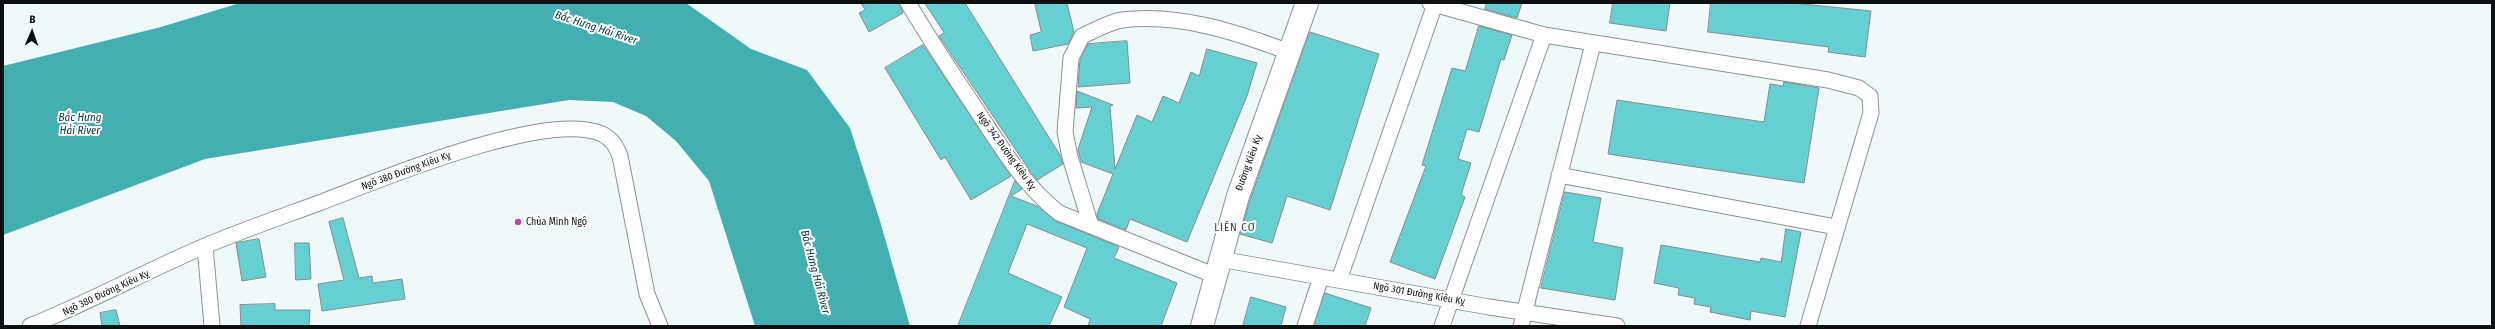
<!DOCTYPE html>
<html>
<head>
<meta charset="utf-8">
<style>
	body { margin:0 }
	#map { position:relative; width:2495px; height:329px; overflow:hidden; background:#eff9f9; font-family:"Fira Sans Condensed",sans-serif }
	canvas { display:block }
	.frame { position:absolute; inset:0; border:4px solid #0d1010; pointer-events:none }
	.north { position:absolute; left:12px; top:12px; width:40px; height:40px; -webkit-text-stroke:3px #fff; paint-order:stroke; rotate:2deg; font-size:11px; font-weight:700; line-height:16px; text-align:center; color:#0d1010 }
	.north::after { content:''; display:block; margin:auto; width:14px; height:18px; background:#0d1010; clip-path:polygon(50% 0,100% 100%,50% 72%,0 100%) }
</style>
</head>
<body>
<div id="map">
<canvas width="2495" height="329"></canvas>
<div class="frame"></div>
<div class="north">B</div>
</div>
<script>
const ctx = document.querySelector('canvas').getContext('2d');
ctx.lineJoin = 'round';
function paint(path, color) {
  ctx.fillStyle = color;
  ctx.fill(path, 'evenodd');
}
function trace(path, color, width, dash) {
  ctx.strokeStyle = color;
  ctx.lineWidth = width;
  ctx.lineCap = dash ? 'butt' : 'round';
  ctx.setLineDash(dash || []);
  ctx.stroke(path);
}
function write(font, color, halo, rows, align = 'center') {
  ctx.font = font + ' "Fira Sans Condensed",sans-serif';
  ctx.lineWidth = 4;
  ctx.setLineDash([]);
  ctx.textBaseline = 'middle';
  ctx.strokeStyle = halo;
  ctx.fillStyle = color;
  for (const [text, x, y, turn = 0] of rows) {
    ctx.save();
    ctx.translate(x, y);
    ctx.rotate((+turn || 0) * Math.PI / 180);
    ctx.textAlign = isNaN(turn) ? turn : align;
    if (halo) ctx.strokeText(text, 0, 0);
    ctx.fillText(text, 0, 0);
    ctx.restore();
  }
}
const water = new Path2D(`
	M240,3H686L751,49L807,70L850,128L880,221L910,326H755L709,181L676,141L646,116L613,102L569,100L205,159L3,235V66L161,27Z`);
const building = new Path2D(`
	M861,3H899L903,13L869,32L859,13L865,10Z
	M925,3H965L1060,155L1063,164L1037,180L1030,171L939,36L944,33Z
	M1035,3H1067L1074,32L1068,44L1033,51L1030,35L1041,32Z
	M1487,3H1522L1517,18L1485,9Z
	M1613,3H1670L1666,31L1610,23Z
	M1711,3H1793L1871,11L1865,57L1828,52L1829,47L1708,32Z
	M1479,26L1512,35L1504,60L1501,59L1479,132L1467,129L1458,159L1471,163L1461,195L1465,197L1435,279L1390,262L1426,166L1422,165L1452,68L1465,71Z
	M1310,32L1379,54L1330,210L1287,196L1272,243L1240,234L1250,200Z
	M1127,41L1130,83L1078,87L1080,60L1088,44Z
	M923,45L1011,176L971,200L945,157L941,160L885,68Z
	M1207,49L1257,63L1247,96L1187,242L1130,219L1126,230L1098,219L1097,214L1113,174L1081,162L1078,149L1092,107L1076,108L1077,91L1113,105L1110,106L1115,169L1137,115L1152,122L1163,96L1179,103L1191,72L1199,76Z
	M1784,82L1819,88L1804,183L1608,154L1617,100L1764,122L1770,84L1783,86Z
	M1015,181L1022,189L1011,196L1037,206L1056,221L1119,247L1114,258L1177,283L1161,326H1088L1090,319L1064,307L1087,248L1027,224L1008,273L1062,297L1049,326H958Z
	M1565,192L1601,198L1593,242L1623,248L1615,300L1541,288Z
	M343,218L359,278L372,276L373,283L402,279L405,299L322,311L318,284L344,280L329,222Z
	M1786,229L1801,232L1785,317L1751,311L1750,320L1710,312L1711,307L1694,304L1695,298L1678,295L1679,288L1654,283L1661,245L1760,262L1761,258L1781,262Z
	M259,239L266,277L242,281L236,243Z
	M295,243H309L311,279L296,280Z
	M1325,293L1371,308L1365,326H1314Z
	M1251,297L1286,307L1281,326H1243Z
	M275,304V310H310L309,326H241L240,305Z
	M116,310L120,326H102L100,313Z`);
const minor = new Path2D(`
	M908,3C929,38 951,72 974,106C999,144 1023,185 1059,213L1216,276
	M1430,3L1544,35
	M1559,175L1836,227
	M1091,226L1070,157L1065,132L1071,58L1082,36C1094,31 1109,22 1122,20C1179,13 1236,32 1289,52
	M205,246L212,326
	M1220,259L1489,307L1617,326
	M1339,280L1435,4
	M30,326C90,302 146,271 205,246C243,230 281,217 319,203C377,181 547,109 602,134C612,139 616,146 620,156L647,294L660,326
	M1305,326L1321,277
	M1442,326L1544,35L1828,80L1859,88L1870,96L1871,113L1808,326
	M1521,326L1593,44`);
const secondary = new Path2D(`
	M1202,326L1238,196L1307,3`);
const markers = [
	[518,222,4,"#b84baa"]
];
const streetNames = [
	["Ngõ 342 Đường Kiêu Kỵ",1006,151,54],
	["Đường Kiêu Kỵ",1249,163,-70],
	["Ngõ 380 Đường Kiêu Kỵ",406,171,-20],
	["Ngõ 380 Đường Kiêu Kỵ",106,293,-25],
	["Ngõ 301 Đường Kiêu Kỵ",1419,294,10]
];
const poiNames = [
	["Chùa Minh Ngộ",526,222]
];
const waterNames = [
	["Bắc Hưng Hải River",596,28,18],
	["Bắc Hưng",80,118],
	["Hải River",80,131],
	["Bắc Hưng Hải River",815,272,75]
];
const neighbourhoodNames = [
	["LIÊN CƠ",1235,228]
];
paint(water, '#43afb1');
paint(building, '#66cfd1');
trace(building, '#858d8d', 1);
trace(minor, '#8b9393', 17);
trace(secondary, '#8b9393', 24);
trace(minor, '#fff', 15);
trace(secondary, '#fff', 22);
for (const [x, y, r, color] of markers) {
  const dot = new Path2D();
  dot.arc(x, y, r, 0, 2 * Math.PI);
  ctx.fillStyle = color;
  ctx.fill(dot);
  trace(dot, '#fff', 1.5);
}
write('10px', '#0d1010', '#fff', streetNames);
write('10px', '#0d1010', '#fff', poiNames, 'left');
write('italic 11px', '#033839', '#fff', waterNames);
ctx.letterSpacing = '1px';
write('11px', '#353c3c', '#fff', neighbourhoodNames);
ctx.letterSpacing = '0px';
</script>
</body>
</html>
